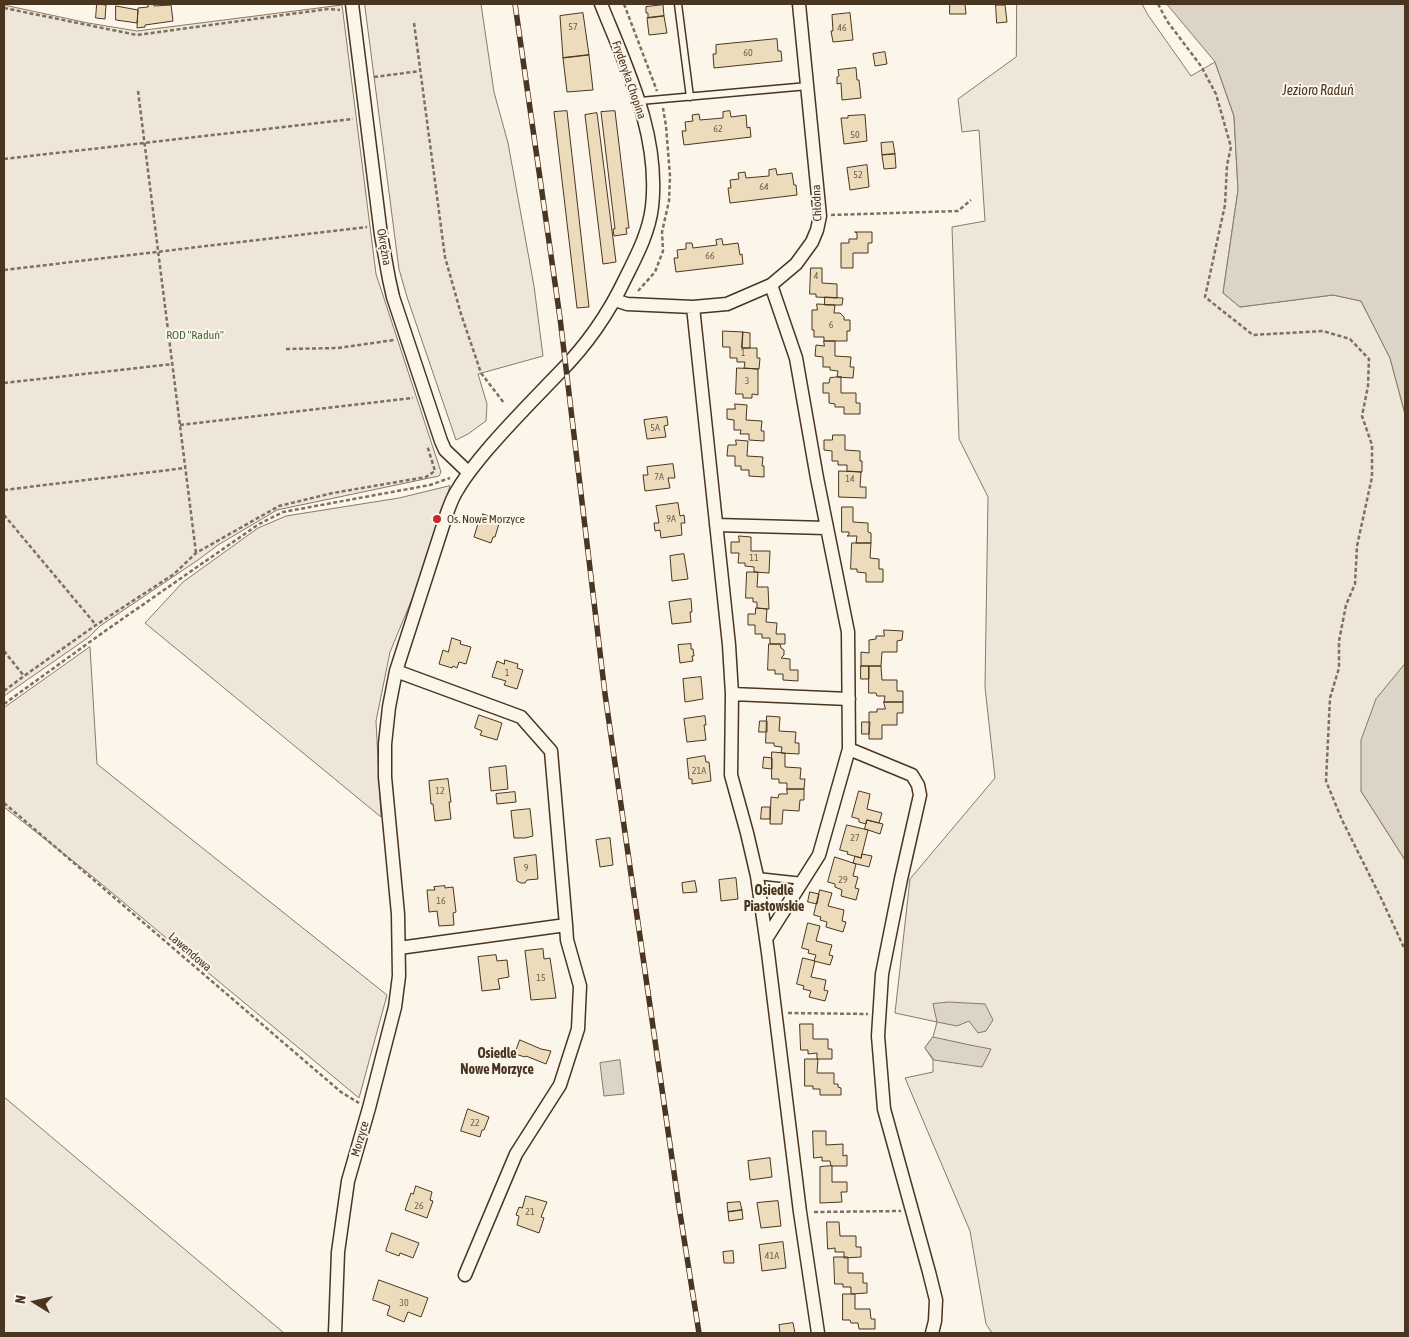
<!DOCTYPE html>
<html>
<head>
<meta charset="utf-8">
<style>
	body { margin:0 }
	#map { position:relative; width:1409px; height:1337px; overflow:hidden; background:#fbf6e9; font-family:"Asap Condensed",sans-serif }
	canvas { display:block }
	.frame { position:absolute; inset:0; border:5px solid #4a3520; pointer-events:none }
	.north { position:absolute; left:10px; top:1277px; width:50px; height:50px; -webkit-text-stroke:4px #fbf6e9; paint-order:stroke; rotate:280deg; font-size:14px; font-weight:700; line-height:20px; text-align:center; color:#4a3520 }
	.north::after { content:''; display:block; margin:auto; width:18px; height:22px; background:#4a3520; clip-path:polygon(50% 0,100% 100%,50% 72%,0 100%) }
</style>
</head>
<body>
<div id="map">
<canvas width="1409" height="1337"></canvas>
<div class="frame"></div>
<div class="north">N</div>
</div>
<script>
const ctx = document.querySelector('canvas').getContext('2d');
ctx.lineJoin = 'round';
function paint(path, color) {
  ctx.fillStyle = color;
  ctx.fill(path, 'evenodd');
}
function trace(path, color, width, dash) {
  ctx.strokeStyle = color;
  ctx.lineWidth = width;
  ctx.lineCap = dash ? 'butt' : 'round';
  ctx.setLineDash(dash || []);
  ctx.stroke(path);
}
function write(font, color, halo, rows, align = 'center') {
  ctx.font = font + ' "Asap Condensed",sans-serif';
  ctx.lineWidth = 4;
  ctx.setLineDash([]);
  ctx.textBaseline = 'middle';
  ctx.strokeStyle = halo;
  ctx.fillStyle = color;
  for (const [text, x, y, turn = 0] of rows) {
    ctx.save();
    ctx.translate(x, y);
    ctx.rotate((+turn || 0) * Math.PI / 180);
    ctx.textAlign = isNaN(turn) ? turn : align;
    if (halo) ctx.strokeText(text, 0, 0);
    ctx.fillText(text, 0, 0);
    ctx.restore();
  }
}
const green = new Path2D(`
	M365,4H481L494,92L508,143L534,286L543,356L478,374L487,404L486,421L468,434L456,440L407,297L399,269Z
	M1017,4H1142L1148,15L1191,76L1215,62L1234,116L1238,190L1223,293L1240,307L1333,295L1361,301L1390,358L1405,414V664L1361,791L1405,860V1333H992L986,1324L970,1231L905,1078L933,1072V1060L925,1048L933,1037L937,1022L895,1013L910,879L995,778L985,687L988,497L959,439L952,227L985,221L979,130L962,132L958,99L1016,57Z
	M4,5L88,23L137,31L342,5L376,274L441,472L439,476L277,510L218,545L198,560L100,626L89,637L4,696Z
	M450,486L424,570L390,652L376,721L381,817L145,623L183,582L258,528L286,516L399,498Z
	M90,647L97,764L387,995L359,1098L87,872L4,807V708Z
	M4,1097L284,1333H4Z`);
const water = new Path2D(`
	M1167,4H1405V414L1390,358L1361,301L1333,295L1240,307L1223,293L1238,190L1234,116L1215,62Z
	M1405,664V860L1361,791V740L1376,699Z
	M949,1002L985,1004L993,1020L986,1031L978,1033L969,1021L957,1026L937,1022L933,1004Z
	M933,1037L970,1045L991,1049L982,1067L934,1060L925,1048Z
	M620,1060L624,1094L604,1096L600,1063Z`);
const building = new Path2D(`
	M97,4L106,5L105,19L96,18Z
	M148,4H154V6L171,5L173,21L145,25V27L137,28L138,8L148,7Z
	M950,4H965L966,14H950Z
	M663,5L664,16L648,18V13H646V7Z
	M996,5H1005L1007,22L997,23Z
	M116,6L138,10L137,23L116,20Z
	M583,13L589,55L563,58L560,16Z
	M850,13L853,40L833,42L831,31H833L832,15Z
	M664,16L667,33L649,35L647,18Z
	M777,39L778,51H781L782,61L714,68L713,54H716V45Z
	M885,52L887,64L875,66L873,54Z
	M589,55L593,90L567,92L563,58Z
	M856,68L857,80H859L861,98L842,100L841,83L837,84V77L839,76L838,70Z
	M567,111L589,307L577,308L554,112Z
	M615,111L629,228H626L627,234L614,236L613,229H615L601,112Z
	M730,111L731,117L746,115L747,128L750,127L751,137L684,145L682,131H686L685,122L693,121L692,115L699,114L700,120L723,118V112Z
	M597,113L616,262L603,264L585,115Z
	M865,115L867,141L844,144L841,118H848V116Z
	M893,142L895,154L882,155L881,143Z
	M895,154L896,168L884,169L882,155Z
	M867,165L869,187L850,190L847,168Z
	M776,169L777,175L792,173L794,185H796L797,195L730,203L728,188H731L730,180L739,179L738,173L745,172L746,178L769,176V170Z
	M855,232H872V243H868V253H853V268H841V243H849V239H857V233Z
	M722,239L723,245L738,243L740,255L742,254L743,264L676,272L674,258H678L677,250L686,249V243H692L693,248L717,245L716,240Z
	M811,268H822V283L837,284V298L816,297V294H810Z
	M825,297L843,298L842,305H825Z
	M817,304L835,305L834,313H840L844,317V320H850V331H847V341H824V337H814V330H812V310H817Z
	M723,331L743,332L742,348H757V358H760L759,369L744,368L745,362H737V358H730V347H723Z
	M743,332L750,333V348H742Z
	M824,341H835V356L851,357L850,367H854L853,378L837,377L838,371L830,370V367H823V357L815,356L816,345L824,346Z
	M737,368L758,369V395L752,394V398H743V394H736Z
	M841,377V393H856V403H860V414H844V407H835V404L829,403V393H823V383H829L830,378Z
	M735,404L747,405L746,420L762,421L761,431H764V441L749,440V434H740L741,430H734V420L727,419V409H735Z
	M667,417L668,425L664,426L666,437L647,439L644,420Z
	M833,435H845V450L860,451V461H862V472L847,471V465H838V461H832V451L824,450V440H832Z
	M736,440L748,441L747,456L763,457L762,466H764V477L749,476V470H741V466H735V456H727L728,445H736Z
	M673,464L675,478H668L670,488L645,491L643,475H648L647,467Z
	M839,471L861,472L860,487H866V498L839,497Z
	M678,503L680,516L684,515L685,523H681L682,535L661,538L660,530L655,531L654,523H659L656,506Z
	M842,507H853V522L868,523V532L871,533V543H856L857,536H847L849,535V532H842Z
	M483,514L500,520L495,537H493L491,543L474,537L479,520L481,521Z
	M739,536L751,537V551H770L769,573L754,572V567L745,566V563H738L739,553H731V542H739Z
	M852,543H871L870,558L879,559V569H883V582H866V573L857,572V569H851Z
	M684,554L688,579L672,581L670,556Z
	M747,572H758L757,587H768L769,609L757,608V602H753V598H746Z
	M691,599L692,612H690L691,622L672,624L669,602Z
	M756,608L767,609L766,622L777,623L776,634H785V644H770V638H762V634H755V625H748V614H755Z
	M884,630L903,631L902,640L897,641V652H882L881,666H861V652L869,653V640L876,639V636H884Z
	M452,638L461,641L460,644L471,647L466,664L459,662L457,668L453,666L452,668L439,664L443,650L448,652Z
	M691,644V649H693L694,656H692L693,661L680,663L678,645Z
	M769,644H780L781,648L784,650V655L781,658L790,659V670H798V681L783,680V674H775V670H768Z
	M505,660L518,664L517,668L523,670L517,689L504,685L506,681L492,677L497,661L504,664Z
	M861,666H869V679H861Z
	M869,666H881L882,680H897V691H903V702H884L885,696H877L876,693H869Z
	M701,677L703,699L685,702L683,679Z
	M884,702H903V713H897V725H882V739H869V712H877V709H885Z
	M479,715L502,723L497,740L480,735L482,731L475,728Z
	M705,716L706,725H704L706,740L687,742L684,719Z
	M767,716L780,717L779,731L796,732L795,743H799V754L781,753L782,747L774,746V743H766Z
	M760,721H767V732H759Z
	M862,722H870L869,734H862Z
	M772,752L785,753V767L801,768L800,779H805L804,789H787V783H779V779H772Z
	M705,756L706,762H709L711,781L692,784V779H689L687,759Z
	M764,757L772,758V769L763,768Z
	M506,766L508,789L491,791L489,768Z
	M448,779L451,802H449L451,819L435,821L433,804H431L429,781Z
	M787,789H804V800H800L799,811L783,810L782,824H770L771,797L778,798L779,794H787Z
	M859,791L870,794L867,809L882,813L879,823L867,820L866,824L859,822V819L852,817Z
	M515,792L516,802L497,804L496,794Z
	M762,807H770V819H761Z
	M530,809L533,836L525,838H514L511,811Z
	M867,820L883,824L880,834L865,829Z
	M847,825L868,830L861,858L847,854L848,852L840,850Z
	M610,838L613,865L600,867L596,840Z
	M862,854L872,856L869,867L853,863L855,856L861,858Z
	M536,855L538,879L527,880L525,883H521L517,881L514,858Z
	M835,857L856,864L853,876L858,877L855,888L859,889L856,900L841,896L842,890L835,887V884L828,882Z
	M736,878L738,899L721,901L719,880Z
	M695,881L697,892L683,893L682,883Z
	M445,886V888L453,887L456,912L453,913L454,925L439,926L437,911L429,912L427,890H435L434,887Z
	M820,890L832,893L828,906L844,910L842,921L846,922L843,932L826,927L827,922L820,920L821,917L814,915Z
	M810,892L819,894L817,904L808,902Z
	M808,923L820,926L816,941L832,945L829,955L833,956L830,965L814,961L816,955L808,953L809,950L802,948Z
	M543,949L544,959L550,958L556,998L531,1000L525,951Z
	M496,955L497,961L507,960L509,977L498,979L500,989L482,991L478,957Z
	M803,958L815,961L811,977L826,980L824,990L828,991L825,1001L809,997L811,991L803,989L804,986L797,984Z
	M800,1024H813V1039H828V1049H832V1059H817V1053L808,1054V1050H801Z
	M520,1040L541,1049L551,1051L546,1064L526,1056L525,1057L515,1054Z
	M805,1059H818L817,1073H834V1084H838V1087L841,1088V1095H820V1089H813V1086H805Z
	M468,1109L489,1117L484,1130H482L480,1137L461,1131Z
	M813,1131H826V1145L843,1144V1156L847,1155V1166H831L830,1161H822V1157L814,1158Z
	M770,1158L772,1177L750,1180L748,1161Z
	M832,1166V1182H847V1192H841L842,1202L820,1203V1167Z
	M416,1186L432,1192L430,1200L433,1201L427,1218L405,1210L411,1193L413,1194Z
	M526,1196L547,1202L541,1217L544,1218L539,1233L517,1225L519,1216L516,1215L519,1207L522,1208Z
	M778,1201L781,1226L761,1228L757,1203Z
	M740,1202L742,1210L728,1212L727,1203Z
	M742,1210L743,1219L729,1221L728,1212Z
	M827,1222H839L840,1236H856V1247H861V1257L844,1258V1252H835V1248L828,1249Z
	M392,1233L419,1243L413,1258L400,1253L399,1256L386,1251Z
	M783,1242L786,1268L762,1271L759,1245Z
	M733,1251L734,1263H724L723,1252Z
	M834,1257H848V1273H863V1283H867V1293L851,1294V1287H843V1284H835Z
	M379,1280L428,1298L421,1317L408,1312L404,1322L387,1315L390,1306L373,1300Z
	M843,1294H855V1309H870L871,1319H875V1329H859L858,1323H851L850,1320H843Z
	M793,1323L795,1333H780L779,1325Z`);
const path = new Path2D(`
	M624,4L657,91
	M1158,4L1167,21L1201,66L1216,94L1231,147L1227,165L1225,205L1205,297L1253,335L1323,331L1350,339L1369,359L1368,386L1362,416L1372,445V477L1357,546L1355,584L1346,605L1339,641V668L1330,698L1326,781L1342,820L1382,900L1405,950
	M4,8L137,35L328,9L340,10
	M414,23L445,257L461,314L481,373L504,403
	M374,77L420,71
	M138,91L196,553
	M4,159L353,119
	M831,215L958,211L971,200
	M4,270L367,227
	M638,291L655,272L663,251L662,232L669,201L670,176L666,126L663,108
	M286,349L338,348L394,340
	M4,383L173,364
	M180,425L413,398
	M4,490L185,468
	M4,515L96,625
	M4,651L24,676
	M4,691L24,676L96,625L174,574L196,553L279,506L333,493L426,477L435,471L427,445
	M4,704L105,631L259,524L283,512L430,485L450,478
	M4,803L341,1092L359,1103
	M788,1013L868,1014
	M814,1212L901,1211`);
const service = new Path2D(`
	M678,4L690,97
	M640,101L808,86
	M757,876L803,881`);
const minor = new Path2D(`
	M352,4L381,235L389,279L393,297L441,441L445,450L468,472
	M615,300L627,304L693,307L727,304L771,285L796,264L812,242L817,230L820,216L799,4
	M693,307L729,645L732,694L731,775L747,833L757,876L768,953L800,1212L818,1333
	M716,525L826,528
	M396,671L521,717L551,751L566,925L399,948
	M732,694L849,699
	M849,749L912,775L918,785L920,795L901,879L882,974L878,1036L884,1109L929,1272L936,1300L935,1321L932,1333
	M766,939L819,855L849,749L848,632L817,478L796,358L771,285
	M465,1275L516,1154L560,1085L578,1029L580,986L567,940L566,925
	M335,1333L338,1252L348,1181L369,1108L395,1007L399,976L398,914L385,777V744L389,707L396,671L447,513C450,505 453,496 458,489C466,475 477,462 487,450C510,423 535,398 559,373C587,345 609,313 626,277C637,255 649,232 652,207C660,135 627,69 601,4`);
const rail = new Path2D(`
	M515,4L560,318L605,694L679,1207L699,1333`);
const markers = [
	[437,519,5,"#c62828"]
];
const numberNames = [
	["57",573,27],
	["46",842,28],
	["60",748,53],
	["62",718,129],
	["50",855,135],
	["52",858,175],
	["64",764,187],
	["66",710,256],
	["4",816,276],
	["6",831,325],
	["1",743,353],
	["3",747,381],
	["5A",655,428],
	["7A",659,477],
	["14",850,479],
	["9A",671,519],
	["11",754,558],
	["1",507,673],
	["21A",699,771],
	["12",440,791],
	["27",855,838],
	["9",526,868],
	["29",843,880],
	["16",441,901],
	["15",541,978],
	["22",475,1123],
	["26",419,1206],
	["21",530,1212],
	["41A",772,1256],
	["30",404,1303]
];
const streetNames = [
	["Fryderyka Chopina",629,80,71],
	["Chłodna",817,203,-92],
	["Okrężna",384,247,80],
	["Lawendowa",190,952,41],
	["Morzyce",360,1139,-74]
];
const parkNames = [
	["ROD \"Raduń\"",195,335]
];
const poiNames = [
	["Os. Nowe Morzyce",447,519]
];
const waterNames = [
	["Jezioro Raduń",1318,91]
];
const neighbourhoodNames = [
	["Osiedle",774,891],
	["Piastowskie",774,907],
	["Osiedle",497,1054],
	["Nowe Morzyce",497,1070]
];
paint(green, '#ede6d9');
trace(green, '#887966', 1);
paint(water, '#dcd4c6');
trace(water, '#887966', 1);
paint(building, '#ecdcbc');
trace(building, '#4a3520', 1);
trace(service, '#4a3520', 9);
trace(minor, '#4a3520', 15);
trace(path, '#7f6f5c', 2.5, [4, 2.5]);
trace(service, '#fbf6e9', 6);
trace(minor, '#fbf6e9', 12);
trace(rail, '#4a3520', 5.5);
trace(rail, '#fbf6e9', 4, [11]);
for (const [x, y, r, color] of markers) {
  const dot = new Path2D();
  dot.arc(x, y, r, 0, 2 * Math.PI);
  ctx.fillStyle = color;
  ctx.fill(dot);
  trace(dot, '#fbf6e9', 2);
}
write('10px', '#725f47', null, numberNames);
write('12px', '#4a3520', '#fbf6e9', streetNames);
write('12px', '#436837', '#fbf6e9', parkNames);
write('12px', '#4a3520', '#fbf6e9', poiNames, 'left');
write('italic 14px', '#4a3520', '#fbf6e9', waterNames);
write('bold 14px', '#4a3520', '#fbf6e9', neighbourhoodNames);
</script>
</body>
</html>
